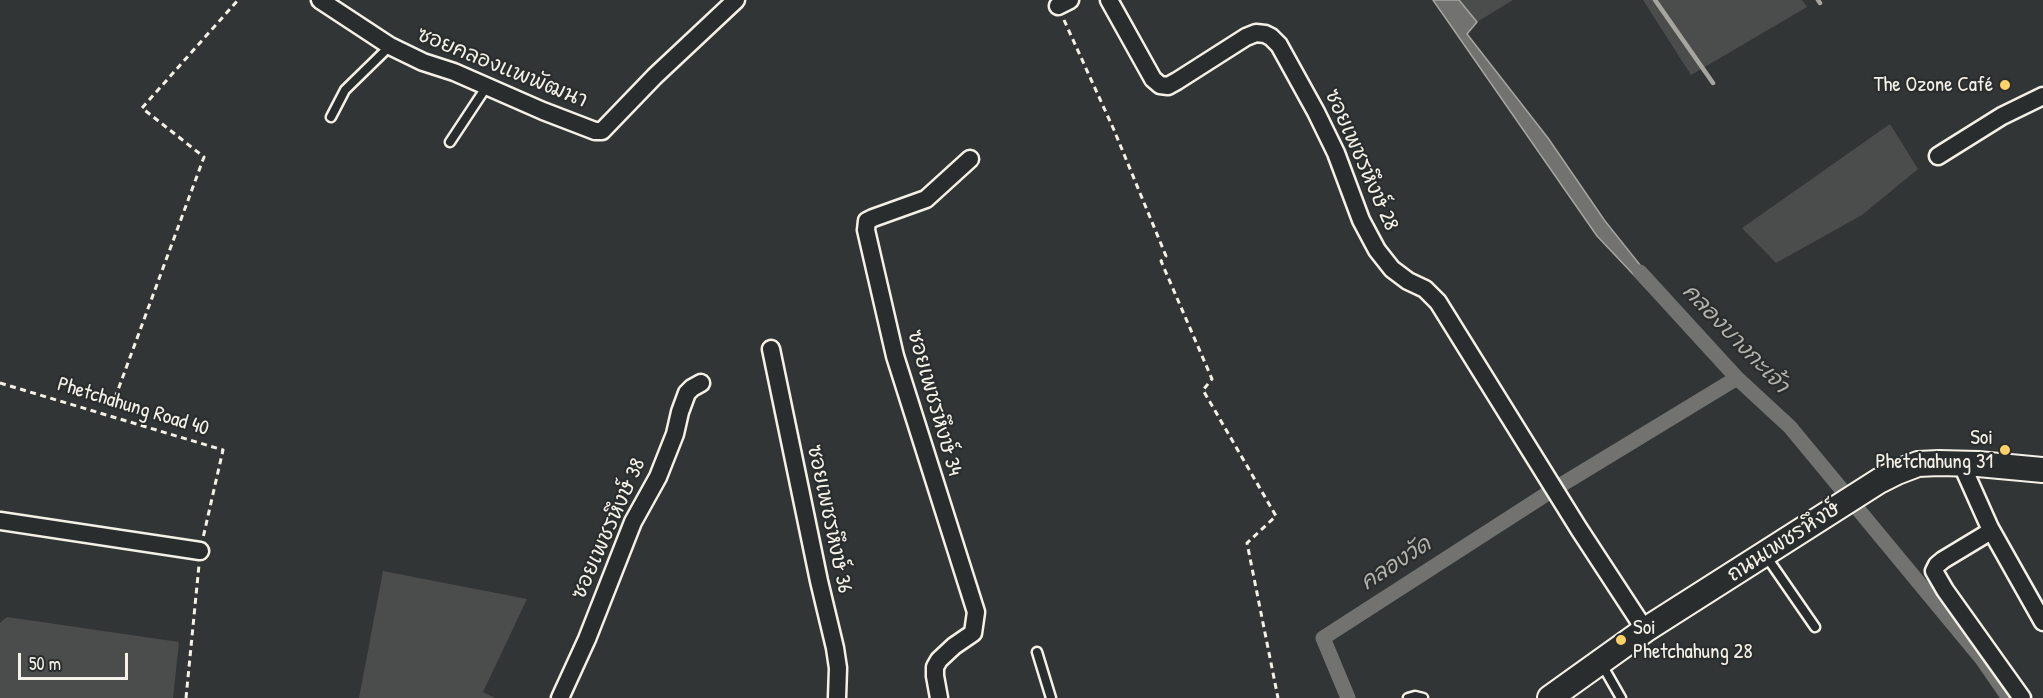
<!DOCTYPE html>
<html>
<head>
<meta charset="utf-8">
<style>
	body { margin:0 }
	#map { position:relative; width:2043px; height:698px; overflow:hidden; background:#323535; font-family:"Patrick Hand",sans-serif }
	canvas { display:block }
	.scale { position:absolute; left:18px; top:653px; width:110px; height:27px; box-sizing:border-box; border:3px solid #f4f1e8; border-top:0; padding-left:8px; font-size:18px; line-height:21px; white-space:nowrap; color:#f4f1e8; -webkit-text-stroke:4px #2a2d2e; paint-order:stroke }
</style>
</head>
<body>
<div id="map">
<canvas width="2043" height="698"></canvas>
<div class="scale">50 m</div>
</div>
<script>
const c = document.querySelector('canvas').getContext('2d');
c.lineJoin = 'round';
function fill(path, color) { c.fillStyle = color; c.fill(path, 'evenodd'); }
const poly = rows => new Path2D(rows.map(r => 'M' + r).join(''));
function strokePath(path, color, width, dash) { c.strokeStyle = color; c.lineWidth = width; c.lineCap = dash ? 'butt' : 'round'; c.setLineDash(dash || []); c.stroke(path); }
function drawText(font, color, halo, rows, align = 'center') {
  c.font = font + ' "Patrick Hand","Playpen Sans Thai",sans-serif'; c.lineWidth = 4.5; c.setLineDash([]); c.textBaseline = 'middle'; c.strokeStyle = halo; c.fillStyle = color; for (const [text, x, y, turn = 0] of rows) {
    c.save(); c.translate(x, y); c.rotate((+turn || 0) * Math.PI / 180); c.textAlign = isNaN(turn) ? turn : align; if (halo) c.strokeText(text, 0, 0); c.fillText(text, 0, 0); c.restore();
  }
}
const green = poly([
	[1459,0,1513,0,1477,22],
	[1643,0,1802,0,1807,7,1691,75],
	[1890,124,1918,169,1862,215,1776,263,1742,228],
	[383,571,527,599,483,692,495,698,359,698],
	[7,617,179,642,173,698,0,698,0,623]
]);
const water = poly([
	[1433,0,1459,0,1477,22,1467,34,1548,138,1605,221,1656,285,1648,290,1597,236,1433,0]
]);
const stream = poly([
	[1655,0,1713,83],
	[1818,0,1820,3]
]);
const canal = poly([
	[1640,272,1737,378,1790,427,1982,659,2009,698],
	[1561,485,1737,378],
	[1348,698,1323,638,1548,493]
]);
const path = poly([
	[1064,20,1114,130,1166,256,1161,261,1212,379,1203,390,1276,516,1247,543,1278,698],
	[0,383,223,450,203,538],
	[115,398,204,157,142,108,238,0],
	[186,698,199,565]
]);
const service = poly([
	[331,117,345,90,390,46],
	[450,142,487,86],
	[1766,556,1815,627],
	[1037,652,1051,698],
	[1601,663,1621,698],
	[1408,698,1415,696,1423,698]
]);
const minor = poly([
	[320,0,390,46,423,62,454,72,543,111,595,131,602,131,655,76,736,0],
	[1109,0,1153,79,1160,85,1168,86,1177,81,1246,37,1256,33,1265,34,1271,37,1279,45,1316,112,1336,153,1361,220,1377,250,1392,269,1408,281,1425,289,1438,302,1579,529,1645,630],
	[1058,6,1070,0],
	[1938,156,2002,116,2043,96],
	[771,349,819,581,835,648,838,668,837,698],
	[1961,463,1990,528,2043,622],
	[0,521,200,551],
	[1991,531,1943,560,1937,565,1934,571,1945,590,2022,698],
	[560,698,587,639,633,522,658,477,675,434,680,412,687,393,692,388,701,383],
	[939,698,935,676,935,667,939,660,954,646,973,633,976,612,895,356,866,230,867,221,873,218,926,199,970,159]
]);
const secondary = poly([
	[1550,698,1645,630,1879,481,1897,472,1918,464,1939,463,1978,464,2043,470]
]);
const markers = [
	[2005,85,6,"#ffd166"],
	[2005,450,6,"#ffd166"],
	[1621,640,6,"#ffd166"]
];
const streetNames = [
	["ซอยคลองแพพัฒนา",502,68,22],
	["ซอยเพชรหึงษ์ 28",1361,160,66],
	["ซอยเพชรหึงษ์ 34",934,403,74],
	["Phetchahung Road 40",133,407,17],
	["ซอยเพชรหึงษ์ 36",829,519,78],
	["ซอยเพชรหึงษ์ 38",609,529,-66],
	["ถนนเพชรหึงษ์",1784,542,-33]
];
const poiNames = [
	["The Ozone Café",1993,85],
	["Soi",1993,438],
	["Phetchahung 31",1993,462],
	["Soi",1633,628,"left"],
	["Phetchahung 28",1633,652,"left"]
];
const waterNames = [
	["คลองบางกะเจ้า",1735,339,46],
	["คลองวัด",1396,564,-33]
];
fill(green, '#4b4d4c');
fill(water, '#727370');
strokePath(water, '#a6a5a0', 1.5);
strokePath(stream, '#a6a5a0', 4.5);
strokePath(canal, '#727370', 15);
strokePath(service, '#f4f1e8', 13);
strokePath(minor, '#f4f1e8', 21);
strokePath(secondary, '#f4f1e8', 28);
strokePath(path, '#f4f1e8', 3, [6, 4.5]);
strokePath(service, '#2a2d2e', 8);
strokePath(minor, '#2a2d2e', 16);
strokePath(secondary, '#2a2d2e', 24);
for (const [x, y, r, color] of markers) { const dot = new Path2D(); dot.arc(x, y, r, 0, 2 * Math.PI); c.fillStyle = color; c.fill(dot); strokePath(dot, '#2a2d2e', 2); }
drawText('21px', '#f4f1e8', '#2a2d2e', streetNames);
drawText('21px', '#f4f1e8', '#2a2d2e', poiNames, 'right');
drawText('italic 22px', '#b3b2ac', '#2a2d2e', waterNames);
</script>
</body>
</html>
